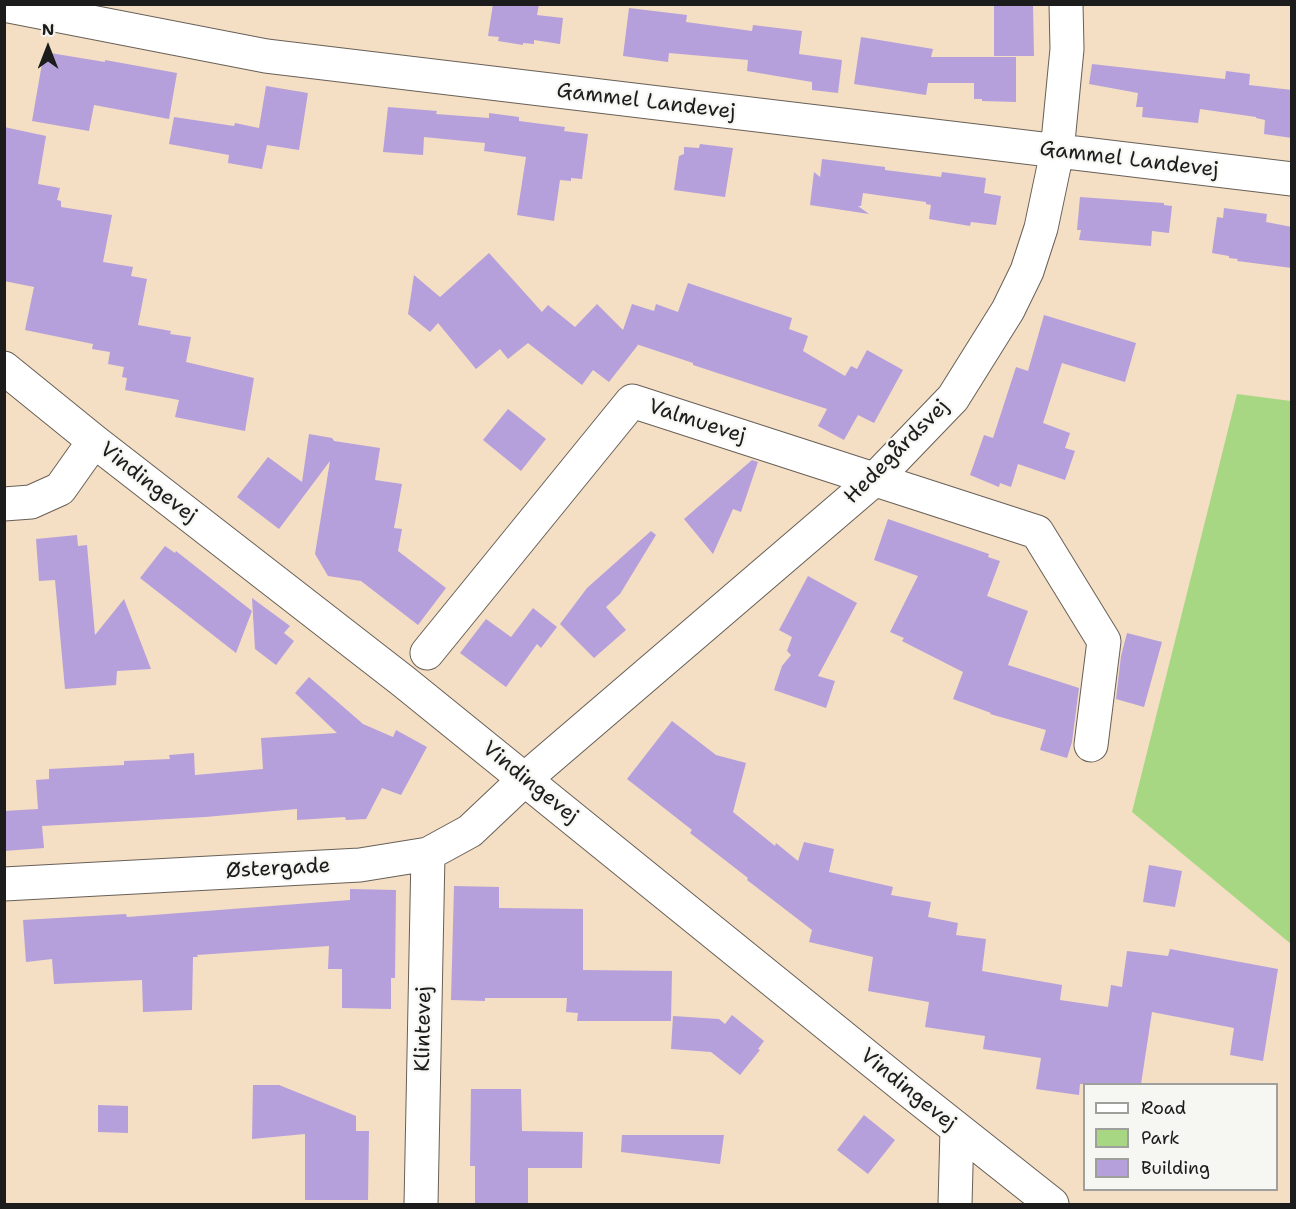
<!DOCTYPE html>
<html>
<head>
<meta charset="utf-8">
<style>
	body { margin:0 }
	#map { position:relative; width:1296px; height:1209px; overflow:hidden; background:#f4dec4; font-family:"Shantell Sans",sans-serif }
	canvas { display:block }
	.frame { position:absolute; inset:0; border:6px solid #1c1c1c; pointer-events:none }
	.legend { position:absolute; left:1083px; top:1083px; width:195px; height:108px; box-sizing:border-box; background:#f6f6f2; border:2px solid #9f9f9c; margin:0; padding:8px 10px; list-style:none; font-size:18px; color:#1c1c1c }
	.legend li { display:flex; align-items:center; gap:12px; height:30px }
	.legend b { width:30px; border:2px solid #9f9f9c }
	.north { position:absolute; left:18px; top:18px; width:60px; height:60px; -webkit-text-stroke:4px #f6f6f2; paint-order:stroke; rotate:0deg; font-size:16px; font-weight:700; line-height:24px; text-align:center; color:#1c1c1c }
	.north::after { content:''; display:block; margin:auto; width:21px; height:27px; background:#1c1c1c; clip-path:polygon(50% 0,100% 100%,50% 72%,0 100%) }
</style>
</head>
<body>
<div id="map">
<canvas width="1296" height="1209"></canvas>
<div class="frame"></div>
<ul class="legend">
<li><b style="height:8px;background:#fff"></b>Road</li>
<li><b style="height:16px;background:#a8d784"></b>Park</li>
<li><b style="height:16px;background:#b5a0dc"></b>Building</li>
</ul>
<div class="north">N</div>
</div>
<script>
const c = document.querySelector('canvas').getContext('2d');
c.lineJoin = 'round';
function fill(path, color) { c.fillStyle = color; c.fill(path, 'evenodd'); }
const poly = rows => new Path2D(rows.map(r => 'M' + r).join(''));
function strokePath(path, color, width, dash) { c.strokeStyle = color; c.lineWidth = width; c.lineCap = dash ? 'butt' : 'round'; c.setLineDash(dash || []); c.stroke(path); }
function drawText(font, color, halo, rows, align = 'center') {
  c.font = font + ' "Shantell Sans",sans-serif'; c.lineWidth = 4.5; c.setLineDash([]); c.textBaseline = 'middle'; c.strokeStyle = halo; c.fillStyle = color; for (const [text, x, y, turn = 0] of rows) {
    c.save(); c.translate(x, y); c.rotate((+turn || 0) * Math.PI / 180); c.textAlign = isNaN(turn) ? turn : align; if (halo) c.strokeText(text, 0, 0); c.fillText(text, 0, 0); c.restore();
  }
}
const green = poly([
	[1237,394,1291,401,1291,944,1132,812]
]);
const building = poly([
	[493,4,539,4,537,15,563,18,560,44,534,40,534,44,523,43,523,45,498,41,499,37,488,36],
	[994,4,1033,4,1034,56,994,56],
	[629,8,687,15,686,22,752,31,753,25,802,31,799,54,842,60,838,93,812,90,812,82,747,71,748,60,669,53,668,62,623,56],
	[861,37,933,49,931,57,1016,57,1016,102,982,101,982,99,974,99,974,83,928,83,926,95,854,84],
	[44,52,105,62,105,60,177,73,169,119,94,105,89,131,32,121],
	[1092,64,1225,79,1226,71,1250,74,1249,85,1292,90,1292,138,1264,134,1265,120,1256,118,1256,117,1200,109,1198,123,1142,117,1143,107,1136,107,1138,93,1089,84],
	[266,86,308,93,299,150,267,145,262,169,228,163,229,155,169,144,174,117,234,126,235,123,259,128],
	[388,107,437,111,436,114,489,118,489,113,519,117,519,121,565,127,564,131,588,134,582,179,571,178,571,181,560,180,554,221,517,215,526,157,484,151,485,143,424,137,423,155,383,152],
	[4,127,46,136,38,184,60,188,57,200,61,201,61,207,112,215,103,262,133,267,131,276,147,279,138,325,171,331,170,334,191,337,186,362,254,378,245,431,175,417,179,400,125,390,127,378,122,377,124,367,108,364,110,352,92,349,93,344,25,330,34,287,4,281],
	[700,144,733,148,725,197,674,190,679,156,684,154,684,147,699,148],
	[822,159,885,167,885,170,941,177,942,172,986,178,984,193,1001,196,996,225,971,222,970,226,929,219,931,205,926,204,926,202,863,193,861,206,858,206,869,214,810,205,814,172,820,177],
	[1080,197,1164,203,1164,205,1172,206,1169,233,1152,231,1151,246,1079,240,1081,230,1077,230],
	[1224,208,1267,214,1266,222,1292,227,1292,268,1237,261,1238,259,1229,258,1229,256,1212,253,1217,217,1223,218],
	[489,253,542,312,548,305,575,327,597,304,623,330,632,304,654,311,656,304,678,312,688,283,792,318,789,329,808,336,803,351,845,376,851,366,857,369,867,350,903,370,874,423,858,415,844,440,818,426,827,409,693,365,693,363,636,344,638,345,609,382,593,370,582,385,528,343,508,359,500,349,476,369,438,323,430,332,408,314,414,275,440,297],
	[1044,315,1136,343,1125,382,1062,363,1043,423,1070,433,1065,448,1075,451,1065,480,1018,464,1011,487,1000,483,999,487,970,475,984,435,993,438,1016,367,1028,371],
	[508,409,546,439,521,471,483,440],
	[309,434,332,438,334,441,380,448,375,480,402,484,394,528,402,529,398,551,446,588,418,625,361,581,328,576,315,554,330,461,279,529,237,497,268,457,302,482],
	[752,460,758,462,741,512,733,509,713,554,684,519],
	[888,519,989,554,988,557,1000,561,987,596,1028,611,1008,665,1079,688,1072,742,1067,758,1040,750,1046,730,990,714,991,713,953,699,963,672,902,641,904,638,890,632,918,576,874,560],
	[651,531,656,535,620,594,606,607,626,630,594,658,560,624,587,588],
	[77,535,78,546,87,545,95,635,124,599,151,669,117,671,116,685,65,689,55,580,39,581,36,539],
	[165,546,175,553,176,551,252,611,236,653,140,578],
	[808,576,857,603,818,676,835,681,826,708,774,690,782,666,791,655,787,651,792,637,779,630],
	[252,598,290,626,284,633,294,641,276,665,255,649],
	[533,608,557,627,541,648,537,644,506,687,460,653,486,619,511,637],
	[1127,633,1162,642,1144,707,1116,699,1121,656],
	[309,677,363,724,393,737,396,730,427,747,401,795,382,788,366,819,346,820,345,817,297,820,297,809,205,817,42,826,44,848,4,851,4,811,38,809,36,780,49,779,49,769,124,765,124,761,170,759,169,755,194,753,195,775,263,769,261,738,337,733,295,693],
	[672,721,716,755,746,763,733,812,775,846,776,843,798,861,804,842,834,849,829,872,893,887,891,895,931,902,928,917,958,923,956,935,986,939,982,971,1062,985,1060,1000,1108,1007,1111,985,1122,987,1127,951,1168,956,1170,949,1278,969,1263,1061,1230,1055,1234,1028,1152,1012,1141,1084,1080,1084,1079,1095,1036,1089,1041,1058,983,1049,985,1036,925,1027,929,1002,868,991,873,957,809,942,812,930,747,880,748,878,690,833,692,830,627,779],
	[1149,865,1182,871,1175,907,1143,902],
	[454,886,499,887,499,908,583,909,583,970,672,971,671,1021,577,1021,578,1013,566,1012,567,998,485,998,485,1001,451,1000],
	[350,889,396,890,395,978,391,978,391,1009,342,1008,342,969,328,969,329,946,197,955,198,957,193,957,192,1010,143,1012,142,980,54,984,52,959,26,962,23,920,126,914,127,917,350,900],
	[732,1015,764,1041,758,1049,760,1050,740,1075,711,1052,671,1049,673,1016,719,1019,725,1024],
	[253,1085,279,1085,356,1116,356,1131,369,1131,368,1200,305,1200,305,1134,252,1139],
	[471,1089,521,1089,522,1131,583,1132,582,1168,528,1168,528,1204,475,1204,475,1166,470,1166],
	[98,1105,128,1106,128,1133,98,1132],
	[864,1115,895,1140,868,1174,837,1150],
	[622,1135,724,1135,720,1164,621,1152]
]);
const minor = poly([
	[4,5,266,56,1292,179],
	[4,368,94,441,403,681,907,1089,1052,1204],
	[4,504,31,502,60,489,94,441],
	[427,653,632,401,1037,532,1104,641,1091,745],
	[4,884,360,865,428,854,470,831,525,779,875,479,953,398,1008,310,1027,271,1041,228,1057,152,1067,49,1066,4],
	[421,1204,428,854],
	[955,1204,957,1130]
]);
const streetNames = [
	["Gammel Landevej",646,102,7],
	["Gammel Landevej",1129,160,7],
	["Valmuevej",697,422,18],
	["Hedegårdsvej",897,452,-45],
	["Vindingevej",148,483,38],
	["Vindingevej",530,783,39],
	["Østergade",278,869,-3],
	["Klintevej",424,1029,-89],
	["Vindingevej",908,1090,39]
];
fill(green, '#a8d784');
fill(building, '#b5a0dc');
strokePath(minor, '#686057', 35);
strokePath(minor, '#fff', 33);
drawText('21px', '#1c1c1c', '#f6f6f2', streetNames);
</script>
</body>
</html>
